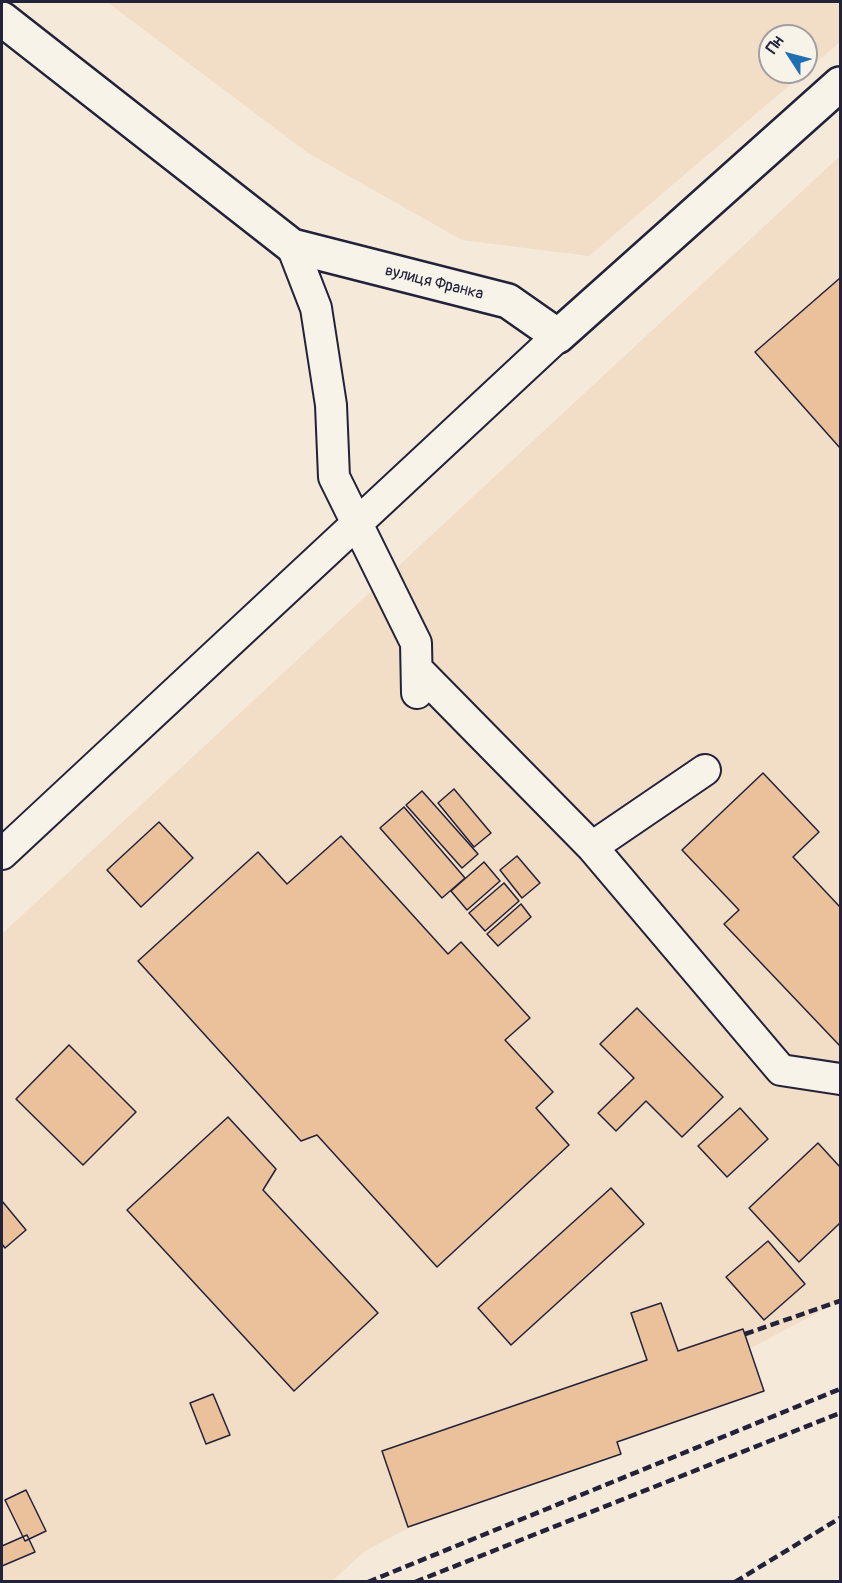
<!DOCTYPE html>
<html>
<head>
<meta charset="utf-8">
<style>
	body { margin:0 }
	#map { position:relative; width:842px; height:1583px; overflow:hidden; background:#f5e9d9; font-family:Pangolin,sans-serif }
	canvas { display:block }
	.frame { position:absolute; inset:0; border:3px solid #22223b; pointer-events:none }
	.north { position:absolute; left:758px; top:24px; width:60px; height:60px; box-sizing:border-box; background:#f7f3e8; border:2px solid #a29fa3; border-radius:50%; rotate:306deg; font-size:16px; font-weight:700; line-height:24px; text-align:center; color:#22223b }
	.north::after { content:''; display:block; margin:auto; width:21px; height:27px; background:#1f6fb2; clip-path:polygon(50% 0,100% 100%,50% 72%,0 100%) }
</style>
</head>
<body>
<div id="map">
<canvas width="842" height="1583"></canvas>
<div class="frame"></div>
<div class="north">Пн</div>
</div>
<script>
const c = document.querySelector('canvas').getContext('2d');
c.lineJoin = 'round';
function fill(path, color) { c.fillStyle = color; c.fill(path, 'evenodd'); }
const poly = rows => new Path2D(rows.map(r => 'M' + r).join(''));
function strokePath(path, color, width, dash) { c.strokeStyle = color; c.lineWidth = width; c.lineCap = dash ? 'butt' : 'round'; c.setLineDash(dash || []); c.stroke(path); }
function drawText(font, color, halo, rows, align = 'center') {
  c.font = font + ' Pangolin,sans-serif'; c.lineWidth = 4.5; c.setLineDash([]); c.textBaseline = 'middle'; c.strokeStyle = halo; c.fillStyle = color; for (const [text, x, y, turn = 0] of rows) {
    c.save(); c.translate(x, y); c.rotate((+turn || 0) * Math.PI / 180); c.textAlign = isNaN(turn) ? turn : align; if (halo) c.strokeText(text, 0, 0); c.fillText(text, 0, 0); c.restore();
  }
}
const built = poly([
	[107,2,840,2,840,42,806,71,806,36,770,36,770,72,805,72,589,256,462,240,308,153],
	[840,156,840,1301,365,1551,332,1581,2,1582,2,934]
]);
const building = poly([
	[840,278,840,448,755,352,840,278],
	[763,773,819,832,793,857,840,907,840,1046,724,924,739,910,682,850,763,773],
	[454,789,491,833,474,847,438,803,454,789],
	[422,791,478,854,462,868,406,805,422,791],
	[404,807,465,878,442,898,380,828,404,807],
	[159,822,193,858,141,907,107,870,159,822],
	[341,836,448,954,461,942,530,1018,505,1040,553,1092,536,1108,569,1145,437,1267,317,1135,301,1141,138,961,258,852,287,884,341,836],
	[517,856,540,883,522,898,500,870,517,856],
	[484,862,500,881,467,910,451,891,484,862],
	[504,883,519,901,485,931,469,913,504,883],
	[521,904,531,917,498,946,487,934,521,904],
	[637,1008,723,1097,682,1137,646,1101,616,1131,598,1113,634,1078,600,1044,637,1008],
	[69,1045,136,1112,83,1165,16,1099,69,1045],
	[740,1108,768,1139,727,1177,698,1146,740,1108],
	[228,1117,276,1169,263,1190,378,1313,294,1391,127,1210,228,1117],
	[818,1143,840,1167,840,1223,799,1262,749,1208,818,1143],
	[611,1188,644,1224,511,1345,478,1308,611,1188],
	[2,1201,26,1230,5,1248,2,1244,2,1201],
	[768,1241,805,1284,764,1320,726,1277,768,1241],
	[661,1303,678,1351,743,1329,764,1391,617,1442,621,1454,408,1527,382,1451,647,1360,631,1313,661,1303],
	[213,1394,230,1435,206,1444,190,1403,213,1394],
	[26,1490,46,1531,25,1541,5,1500,26,1490],
	[27,1535,35,1552,2,1566,2,1546,27,1535]
]);
const minor = poly([
	[292,246,316,308,331,405,334,477,416,643,417,693],
	[417,669,592,847,705,770],
	[592,847,781,1070,840,1079],
	[2,854,558,336]
]);
const major = poly([
	[2,19,292,246,508,301,558,336,840,84]
]);
const rail = poly([
	[745,1334,840,1301],
	[368,1582,840,1389],
	[415,1582,840,1413],
	[735,1582,840,1518]
]);
const streetNames = [
	["вулиця Франка",434,283,14]
];
fill(built, '#f2ddc6');
fill(building, '#ebc19b');
strokePath(building, '#22223b', 1.5);
strokePath(minor, '#22223b', 34);
strokePath(major, '#22223b', 38);
strokePath(minor, '#f7f3e8', 30);
strokePath(major, '#f7f3e8', 33);
strokePath(rail, '#22223b', 4.5, [9, 4.5]);
drawText('16px', '#22223b', '#f7f3e8', streetNames);
</script>
</body>
</html>
